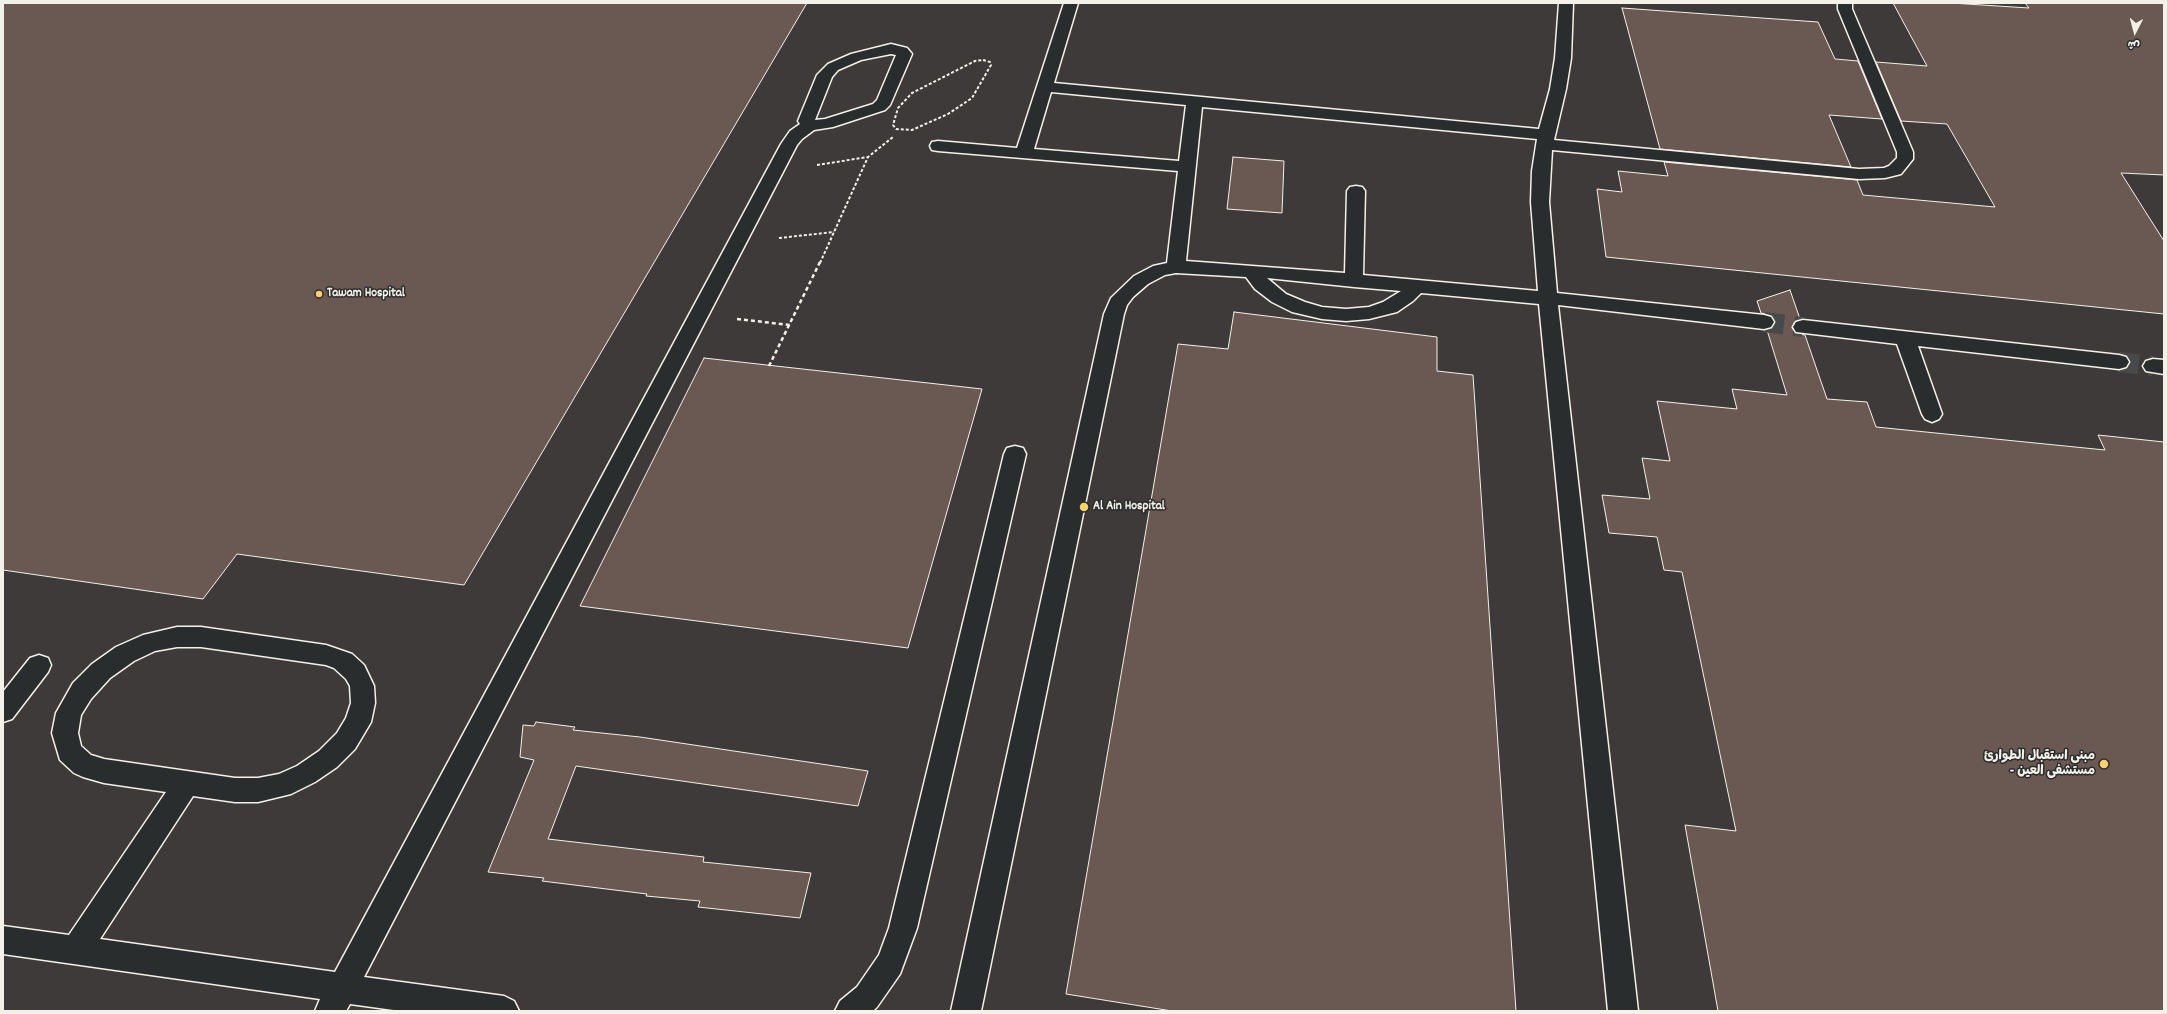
<!DOCTYPE html>
<html>
<head>
<meta charset="utf-8">
<style>
	body { margin:0 }
	#map { position:relative; width:2167px; height:1014px; overflow:hidden; background:#2a2d2e; font-family:Dekko,"Playpen Sans Arabic",sans-serif }
	canvas { display:block }
	.frame { position:absolute; inset:0; border:4px solid #f4f1e8; pointer-events:none }
	.north { position:absolute; left:2115px; top:12px; width:40px; height:40px; -webkit-text-stroke:3px #2a2d2e; paint-order:stroke; rotate:186deg; font-size:11px; font-weight:700; line-height:16px; text-align:center; color:#f4f1e8 }
	.north::after { content:''; display:block; margin:auto; width:14px; height:18px; background:#f4f1e8; clip-path:polygon(50% 0,100% 100%,50% 72%,0 100%) }
</style>
</head>
<body>
<div id="map">
<canvas width="2167" height="1014"></canvas>
<div class="frame"></div>
<div class="north">ش</div>
</div>
<script>
const c = document.querySelector('canvas').getContext('2d');
c.lineJoin = 'round';
function fill(path, color) { c.fillStyle = color; c.fill(path, 'evenodd'); }
const poly = rows => new Path2D(rows.map(r => 'M' + r).join(''));
function strokePath(path, color, width, dash) { c.strokeStyle = color; c.lineWidth = width; c.lineCap = dash ? 'butt' : 'round'; c.setLineDash(dash || []); c.stroke(path); }
function drawText(font, color, halo, rows, align = 'center') {
  c.font = font + ' Dekko,"Playpen Sans Arabic",sans-serif'; c.lineWidth = 3; c.setLineDash([]); c.textBaseline = 'middle'; c.strokeStyle = halo; c.fillStyle = color; for (const [text, x, y, turn = 0] of rows) {
    c.save(); c.translate(x, y); c.rotate((+turn || 0) * Math.PI / 180); c.textAlign = isNaN(turn) ? turn : align; if (halo) c.strokeText(text, 0, 0); c.fillText(text, 0, 0); c.restore();
  }
}
const built = poly([
	[3,3,2164,3,2164,1011,3,1011]
]);
const building = poly([
	[3,3,807,3,464,585,237,554,203,599,3,570,3,3],
	[1893,3,1951,3,2029,8,2025,3,2164,3,2164,175,2121,173,2164,241,2164,314,1606,257,1597,189,1622,192,1618,171,1668,176,1664,162,1857,180,1863,195,1995,207,1947,124,1901,121,1876,62,1927,66,1893,3],
	[1622,8,1818,22,1835,59,1858,61,1882,119,1829,115,1851,167,1660,149,1622,8],
	[1233,157,1284,161,1282,213,1227,209,1233,157],
	[1790,290,1800,319,1795,321,1792,328,1796,333,1805,335,1827,399,1867,402,1876,427,2105,450,2098,435,2164,442,2164,1011,1718,1011,1685,825,1736,831,1682,572,1664,570,1657,537,1609,533,1602,495,1650,499,1642,458,1670,461,1657,401,1737,409,1732,389,1787,395,1767,330,1772,328,1775,321,1771,316,1761,313,1757,301,1790,290],
	[1234,312,1437,337,1437,371,1473,375,1516,1011,1172,1011,1066,994,1178,344,1228,349,1234,312],
	[704,358,982,389,908,648,580,606,704,358],
	[536,722,575,727,573,730,640,737,868,771,858,806,576,766,548,839,704,857,703,862,811,873,800,918,698,907,700,901,646,896,647,894,542,881,544,878,488,872,534,760,520,757,523,725,534,726,536,722]
]);
const minorTunnel = poly([
	[1764,322,1803,327],
	[2119,362,2153,366]
]);
const pathFar1 = poly([
	[983,60,990,62,991,65,972,98,948,114,912,130,896,129,893,125,898,108,912,93,975,61,983,60],
	[817,165,868,157],
	[779,238,834,232],
	[820,263,868,157,893,137]
]);
const path = poly([
	[737,319,790,325],
	[769,366,820,262]
]);
const minor = poly([
	[1064,3,1078,3,1054,83,1539,129,1550,89,1555,58,1559,3,1573,3,1571,58,1566,89,1554,140,1859,169,1884,168,1889,166,1897,158,1897,152,1838,9,1838,3,1852,3,1852,9,1913,152,1913,159,1901,174,1885,178,1859,179,1552,150,1549,202,1557,293,1764,315,1771,317,1774,322,1771,327,1764,329,1558,305,1638,1011,1608,1011,1539,304,1421,293,1413,301,1397,312,1369,319,1346,321,1322,319,1292,312,1272,302,1255,289,1246,277,1176,273,1165,275,1148,284,1133,297,1127,305,1124,314,981,1011,951,1011,1104,314,1111,298,1134,276,1153,266,1167,263,1178,171,938,151,932,150,930,146,932,142,938,141,1017,148,1064,3],
	[1051,92,1186,105,1179,161,1034,149,1051,92],
	[1202,107,1537,139,1532,171,1531,202,1538,291,1363,275,1365,191,1362,187,1356,186,1350,187,1347,191,1345,273,1186,261,1202,107],
	[1267,278,1354,287,1401,291,1383,302,1369,307,1346,309,1322,307,1305,302,1286,294,1267,278],
	[891,44,907,48,912,54,890,105,885,110,833,127,814,130,802,139,797,145,364,977,504,996,514,1001,519,1011,401,1011,350,1004,346,1011,315,1011,320,999,3,954,3,926,69,935,166,792,104,783,83,777,74,773,60,760,52,733,56,713,73,683,92,664,116,647,143,635,177,627,201,627,326,645,352,654,364,665,374,686,375,703,371,722,355,749,337,767,315,782,291,794,258,802,235,802,193,796,100,939,335,972,781,144,790,131,800,124,798,121,817,75,828,64,851,54,891,44],
	[891,54,896,55,877,100,873,104,825,119,815,120,832,77,838,70,861,60,891,54],
	[177,647,201,647,326,665,334,668,346,679,350,686,351,703,346,718,337,733,319,751,297,766,279,774,258,778,235,778,104,759,91,755,81,746,78,733,81,715,91,699,110,678,134,661,155,651,177,647],
	[1803,320,2119,355,2126,357,2129,362,2126,367,2119,369,1918,346,1942,414,1939,419,1932,422,1925,419,1922,414,1897,344,1796,332,1793,327,1796,322,1803,320],
	[2153,359,2164,360,2164,374,2146,371,2143,366,2146,361,2153,359],
	[1015,446,1023,448,1026,454,917,928,900,974,877,1007,873,1011,835,1011,840,1001,857,987,879,955,889,928,1004,454,1007,448,1015,446],
	[39,655,48,658,51,665,48,672,12,719,3,722,3,692,30,658,39,655]
]);
const markers = [
	[319,294,4,"#ffd166"],
	[1084,507,5,"#ffd166"],
	[2104,764,5,"#ffd166"]
];
const poiNames = [
	["Tawam Hospital",327,294],
	["Al Ain Hospital",1093,507],
	["مبنى استقبال الطوارئ",2095,757,"right"],
	["- مستشفى العين",2095,772,"right"]
];
fill(built, '#3d3a39');
fill(building, '#6a5952');
strokePath(building, '#f4f1e8', 1);
strokePath(minorTunnel, '#484a4a', 20, [20, 10]);
strokePath(minor, '#f4f1e8', 3);
strokePath(pathFar1, '#f4f1e8', 2, [3, 2]);
strokePath(path, '#f4f1e8', 2.5, [4, 3]);
fill(minor, '#2a2d2e');
for (const [x, y, r, color] of markers) { const dot = new Path2D(); dot.arc(x, y, r, 0, 2 * Math.PI); c.fillStyle = color; c.fill(dot); strokePath(dot, '#2a2d2e', 1.5); }
drawText('bold 13px', '#f4f1e8', '#2a2d2e', poiNames, 'left');
</script>
</body>
</html>
